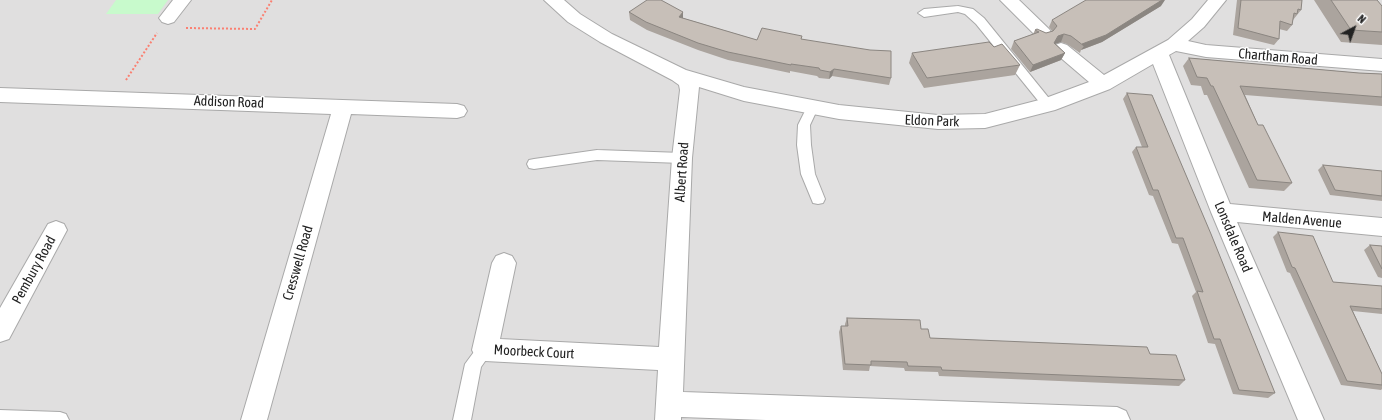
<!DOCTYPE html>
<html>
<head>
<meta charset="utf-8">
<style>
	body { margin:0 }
	#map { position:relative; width:1382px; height:420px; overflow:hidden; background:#f2efe9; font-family:"Asap Condensed",sans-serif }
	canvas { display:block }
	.north { position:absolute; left:1334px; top:8px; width:40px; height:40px; -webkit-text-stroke:3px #fff; paint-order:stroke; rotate:41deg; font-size:11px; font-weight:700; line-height:16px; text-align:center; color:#222 }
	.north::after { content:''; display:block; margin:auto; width:14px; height:18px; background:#222; clip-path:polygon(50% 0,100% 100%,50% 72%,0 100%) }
</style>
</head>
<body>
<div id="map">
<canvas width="1382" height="420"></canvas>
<div class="north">N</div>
</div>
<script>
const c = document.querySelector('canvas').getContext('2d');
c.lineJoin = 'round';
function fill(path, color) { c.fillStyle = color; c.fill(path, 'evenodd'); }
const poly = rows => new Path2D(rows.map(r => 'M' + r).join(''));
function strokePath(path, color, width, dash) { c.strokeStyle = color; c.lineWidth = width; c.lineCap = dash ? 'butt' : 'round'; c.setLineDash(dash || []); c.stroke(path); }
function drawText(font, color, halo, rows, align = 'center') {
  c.font = font + ' "Asap Condensed",sans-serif'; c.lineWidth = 3; c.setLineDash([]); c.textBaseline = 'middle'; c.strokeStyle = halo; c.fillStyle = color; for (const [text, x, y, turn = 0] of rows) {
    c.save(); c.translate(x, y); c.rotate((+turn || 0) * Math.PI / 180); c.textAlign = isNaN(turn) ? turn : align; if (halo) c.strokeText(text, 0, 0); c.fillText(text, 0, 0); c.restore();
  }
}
const residential = poly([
	[0,0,1382,0,1382,420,0,420]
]);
const park = poly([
	[116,0,168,0,158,14,106,14]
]);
const path = poly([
	[186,28,255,29,272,0],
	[126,80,157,33]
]);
const service = poly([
	[958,6,973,9,984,18,1052,102,1054,105,1052,108,1044,108,976,24,965,14,958,12,924,17,918,13,924,9,958,6],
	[812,104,816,105,818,108,810,125,811,145,815,174,825,199,823,203,818,204,813,203,801,174,797,145,798,125,808,105,812,104],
	[597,150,682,153,687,155,689,158,687,161,682,163,597,160,534,169,529,168,527,164,529,160,534,159,597,150],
	[485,343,491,345,493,350,481,367,471,420,453,420,465,364,479,345,485,343],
	[0,410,60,412,66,414,69,420,0,420,0,410]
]);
const minor = poly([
	[173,0,191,0,174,22,168,24,162,22,159,18,173,0],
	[544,0,564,0,580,14,612,34,686,70,744,87,839,105,938,115,985,114,1043,99,1089,82,1055,53,1052,49,1055,45,1061,43,1067,45,1104,75,1168,40,1192,19,1208,0,1226,0,1204,27,1188,41,1206,45,1382,59,1382,71,1206,57,1176,51,1169,55,1230,204,1382,218,1382,236,1237,222,1324,420,1298,420,1211,212,1153,64,1110,89,1055,110,985,128,938,129,839,119,744,101,699,87,692,158,683,392,1117,407,1126,411,1130,420,766,420,681,417,681,420,655,420,658,370,485,361,476,358,472,350,492,263,496,256,504,253,512,256,516,263,500,339,659,347,672,158,680,90,679,85,672,80,600,42,568,22,544,0],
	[1000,0,1019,0,1049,29,1052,33,1049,37,1043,39,1037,37,1000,0],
	[0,88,457,104,464,106,467,111,464,116,457,118,351,114,267,420,241,420,331,114,0,102,0,88],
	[56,221,64,224,67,230,9,339,0,342,0,308,48,224,56,221]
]);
const wall = poly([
	[1237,0,1302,0,1301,10,1293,20,1292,25,1287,31,1279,29,1279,39,1274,45,1233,35],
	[1314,0,1377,0,1382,6,1382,45,1341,42],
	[1161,6,1102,42,1081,50,1080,53,1067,44,1061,42,1055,43,1065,53,1061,60,1030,72,1011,49,1014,41,1033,34,1035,30,1046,33,1052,31,1049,27,1052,20],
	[629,12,683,12,683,18,757,40,802,36,801,39,891,78,889,85,832,76,829,79,819,78,817,76,790,71,790,73,728,60,698,50,647,30,630,20],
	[994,47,1020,65,1015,75,924,88,909,63,912,53],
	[1189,58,1359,73,1382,74,1382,106,1245,95,1258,125,1292,183,1284,191,1249,188,1207,95,1204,95,1201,86,1191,85,1183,66],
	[1127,93,1275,393,1268,398,1233,394,1215,344,1208,343,1192,296,1196,292,1178,244,1172,243,1153,196,1149,195,1132,152,1136,147,1142,147,1123,99],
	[1323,165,1382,171,1382,201,1330,195,1318,170],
	[1278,232,1333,282,1382,286,1382,314,1353,311,1382,374,1382,389,1381,390,1341,385,1290,273,1287,272,1273,237],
	[1370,245,1382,246,1382,278,1378,277,1364,250],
	[847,318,921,329,930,338,1150,354,1185,380,1179,386,939,376,938,372,905,371,904,368,870,366,869,371,843,370,839,332,841,326,845,326,845,324]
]);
const shadedWall = poly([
	[1162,0,1165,0,1161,6,1102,42,1081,50,1084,46,1082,44],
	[683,12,683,20,679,17],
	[1064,34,1061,42,1055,44,1054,43,1058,36],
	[1065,53,1061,60,1030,72,1033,65],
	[834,69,832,76,829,79,830,72]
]);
const building = poly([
	[647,0,661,0,683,12,679,17,757,40,762,28,802,36,801,39,870,50,891,51,891,78,834,69,830,72,820,70,819,68,791,64,791,65,728,52,698,43,646,22,629,12,647,0],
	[1086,0,1162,0,1106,35,1082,44,1084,46,1071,36,1064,34,1058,36,1054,43,1065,53,1033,65,1014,41,1039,32,1035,30,1037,29,1046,33,1053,31,1057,26,1052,20,1086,0],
	[1241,0,1302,0,1301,10,1298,9,1297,14,1294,13,1292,25,1280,21,1279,39,1238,28,1241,0],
	[1331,0,1377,0,1382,6,1382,32,1351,30,1331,0],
	[989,42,994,47,1002,44,1020,65,927,78,912,53,989,42],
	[1189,58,1359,73,1382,74,1382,97,1240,86,1258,125,1263,125,1292,183,1257,180,1213,86,1211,86,1207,78,1197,77,1189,58],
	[1127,93,1152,95,1211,234,1275,393,1239,390,1220,339,1214,339,1197,291,1203,292,1183,238,1176,238,1158,190,1153,190,1136,147,1148,147,1127,93],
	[1323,165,1382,171,1382,196,1335,190,1323,165],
	[1278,232,1313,236,1333,282,1382,286,1382,309,1350,306,1382,374,1382,385,1347,381,1295,268,1292,267,1278,232],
	[1370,245,1382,246,1382,269,1370,245],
	[847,318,920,320,921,329,928,329,930,338,1147,347,1150,354,1176,355,1185,380,942,370,941,367,908,366,907,362,871,361,871,365,845,364,841,326,848,326,847,318]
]);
const streetNames = [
	["Chartham Road",1278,57,5],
	["Addison Road",229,102,2],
	["Eldon Park",932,121,2],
	["Albert Road",682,172,-86],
	["Malden Avenue",1302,220,5],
	["Lonsdale Road",1233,237,67],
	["Cresswell Road",298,263,-74],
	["Pembury Road",34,270,-61],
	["Moorbeck Court",534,352,3]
];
fill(residential, '#e0dfdf');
fill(park, '#c8facc');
strokePath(service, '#a9a9a9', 2);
strokePath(minor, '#a9a9a9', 2);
strokePath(path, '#fa8072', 2, [2, 2]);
fill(service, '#fff');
fill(minor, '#fff');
fill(wall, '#aba49e');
fill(shadedWall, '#8b8681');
fill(building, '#c7bfb8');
strokePath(building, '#8b8681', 1);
drawText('14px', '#222', '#fff', streetNames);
</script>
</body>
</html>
